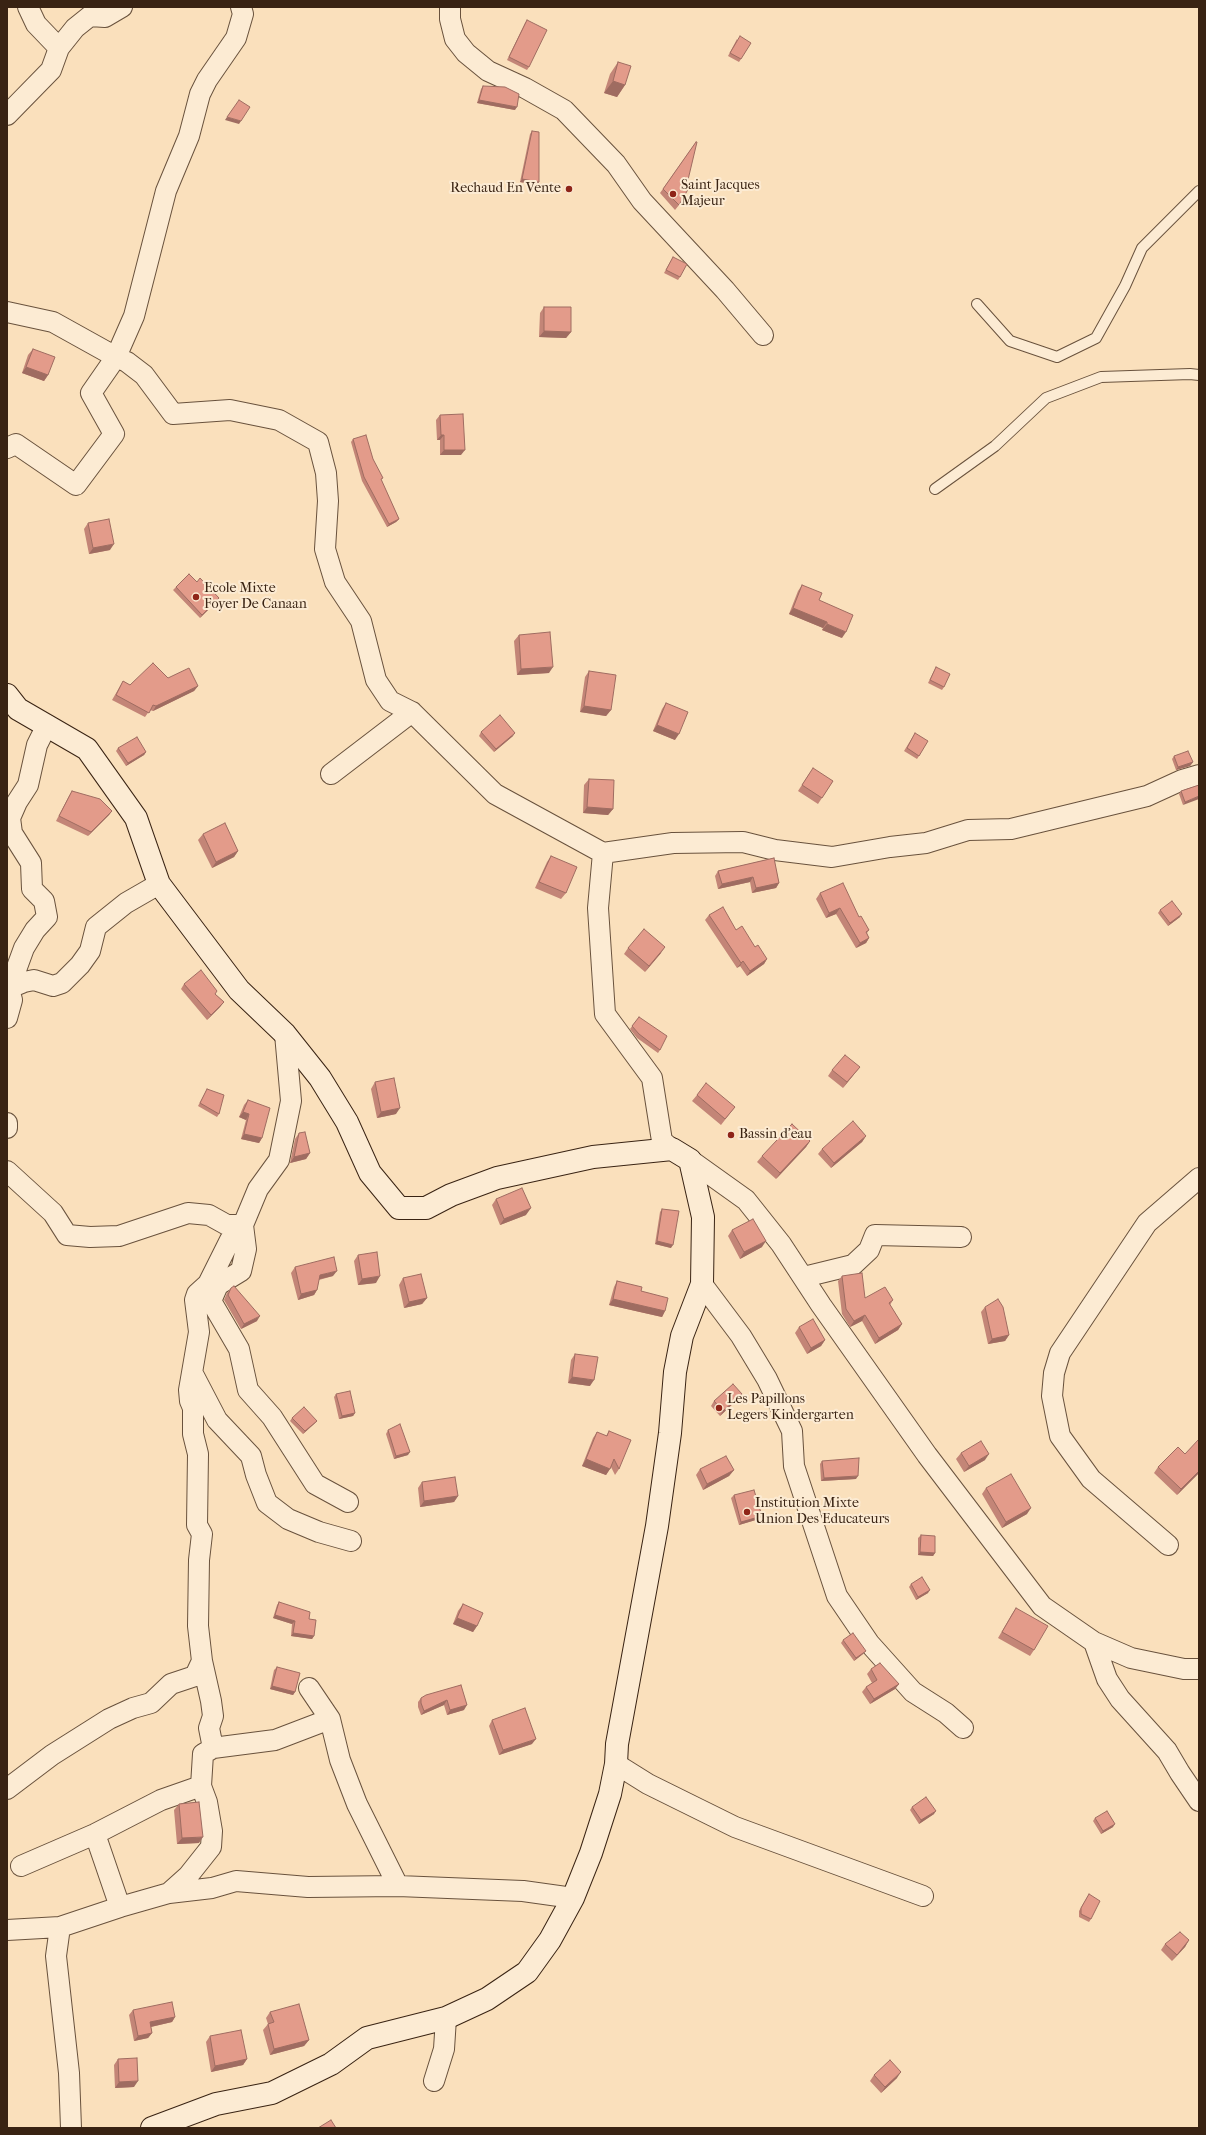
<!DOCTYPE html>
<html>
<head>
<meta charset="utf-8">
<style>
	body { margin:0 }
	#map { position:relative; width:1206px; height:2135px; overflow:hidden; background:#fae0bc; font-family:"IM FELL French Canon",serif }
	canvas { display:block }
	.frame { position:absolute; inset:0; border:8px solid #392313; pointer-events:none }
</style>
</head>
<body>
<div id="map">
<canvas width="1206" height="2135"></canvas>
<div class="frame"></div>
</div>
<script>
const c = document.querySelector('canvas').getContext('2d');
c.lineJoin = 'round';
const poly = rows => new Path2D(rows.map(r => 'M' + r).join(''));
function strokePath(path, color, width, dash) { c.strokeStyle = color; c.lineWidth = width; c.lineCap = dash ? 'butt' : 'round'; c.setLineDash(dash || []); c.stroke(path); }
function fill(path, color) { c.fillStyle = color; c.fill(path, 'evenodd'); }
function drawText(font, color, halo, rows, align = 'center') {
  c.font = font + ' "IM FELL French Canon",serif'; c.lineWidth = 4; c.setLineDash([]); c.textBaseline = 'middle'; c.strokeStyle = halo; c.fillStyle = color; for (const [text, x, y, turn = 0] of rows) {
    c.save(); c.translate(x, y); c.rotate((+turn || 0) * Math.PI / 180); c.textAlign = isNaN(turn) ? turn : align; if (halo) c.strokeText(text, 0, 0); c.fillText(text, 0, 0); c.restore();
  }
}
const lane = poly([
	[977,304,1010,341,1057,357,1096,338,1125,286,1142,248,1199,191],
	[935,489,995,446,1046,398,1101,377,1190,374,1199,375]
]);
const street = poly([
	[450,7,450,19,455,39,466,53,488,71,525,88,564,110,616,164,642,201,725,290,763,335],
	[59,48,75,28,90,16,105,17,122,7],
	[7,115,51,70,59,48,36,24,28,7],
	[7,312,53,322,116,357,134,316,166,191,189,136,200,94,207,80,236,38,243,14,241,7],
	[7,448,16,444,76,485,114,434,91,393,116,357,127,362,144,375,173,414,230,410,279,420,318,442,326,473,328,501,325,549,335,582,361,621,376,680,390,701,412,712,495,794,603,853,598,908,605,1014,652,1078,662,1141,672,1149],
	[331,774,412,712],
	[603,853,673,843,743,842,775,850,832,857,890,847,926,843,968,830,1011,829,1147,796,1182,780,1199,775],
	[7,989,24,982,34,980,53,986,62,983,80,965,90,951,96,927,126,903,159,884],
	[7,1018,12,1000,9,989,24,948,35,930,47,917,44,901,32,889,31,863,12,833,10,818,17,802,28,785,37,745,47,725],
	[285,1034,291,1101,279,1160,258,1189,243,1225,246,1249,241,1271,218,1285,211,1301,239,1349,248,1390,272,1417,315,1484,348,1502],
	[7,1123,7,1128],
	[690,1160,746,1200,781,1244,821,1305,927,1455,1042,1606,1094,1642,1131,1658,1184,1669,1199,1669],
	[7,1171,53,1213,67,1235,90,1237,119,1236,188,1213,209,1215,227,1225,243,1225],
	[804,1277,853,1265,869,1250,875,1235,961,1237],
	[702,1284,741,1336,767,1379,792,1431,794,1466,837,1596,869,1643,913,1692,946,1713,963,1728],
	[193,1374,217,1420,251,1456,256,1475,267,1503,288,1519,319,1532,351,1541],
	[1168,1545,1091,1479,1060,1436,1052,1396,1054,1373,1060,1353,1147,1223,1199,1178],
	[1094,1642,1107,1679,1120,1699,1167,1751,1180,1773,1199,1801],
	[202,1661,211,1701,213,1716,209,1728,213,1748],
	[309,1688,330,1719,340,1760,357,1804,398,1886],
	[616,1764,648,1784,735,1827,923,1896],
	[7,1789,52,1755,109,1719,133,1708,151,1703,171,1684,195,1676,202,1661,198,1626,199,1560,202,1534,197,1525,198,1454,193,1434,193,1408,190,1401,189,1390,199,1332,195,1300,197,1294,208,1284,230,1240,243,1225],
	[95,1834,120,1907],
	[21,1866,95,1834,161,1800,201,1786,203,1754,213,1748,275,1740,330,1719],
	[169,1893,188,1876,211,1847,212,1831,207,1802,201,1786],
	[60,1927,56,1956,69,2073,71,2128],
	[7,1930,60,1927,120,1907,169,1893,212,1888,236,1881,308,1887,398,1886,523,1891,573,1898],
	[434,2081,444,2049,446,2018]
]);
const secondary = poly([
	[7,695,18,709,87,749,136,818,159,884,239,990,285,1034,320,1078,347,1122,370,1173,399,1208,426,1208,451,1195,497,1178,593,1157,672,1149,690,1160,703,1217,702,1284,682,1336,675,1372,670,1433,657,1526,617,1744,616,1764,610,1794,591,1853,573,1898,550,1940,527,1972,487,1999,446,2018,367,2038,331,2064,272,2093,216,2104,152,2128]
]);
const wall = poly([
	[527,20,529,67,527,70,507,60,525,23],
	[737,39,741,59,739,62,728,56],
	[618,62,625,85,617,97,604,93,610,74],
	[483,86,515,110,477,103,481,89],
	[532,131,537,185,520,182,530,134],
	[696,142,679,205,675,210,660,193],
	[673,257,680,277,678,280,664,273],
	[544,307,571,332,566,338,539,337,540,313],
	[33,349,48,375,44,381,22,373,28,355],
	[440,415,461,455,440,455,440,440,437,440,436,420],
	[353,439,373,459,381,480,399,519,396,522,387,527,362,481,351,442],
	[88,523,110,550,89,554,84,529],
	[197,582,219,598,217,601,200,618,173,590,176,587],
	[802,585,842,638,822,630,823,628,789,614,798,591],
	[519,635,549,673,517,675,514,641],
	[936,667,944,687,942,690,928,683],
	[589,671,611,710,606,716,580,712,585,677],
	[168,678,198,686,194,691,153,711,150,710,145,717,112,700,123,681,130,685],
	[666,703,675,740,653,731,662,709],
	[481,732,513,736,494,752,479,736],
	[915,733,919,756,917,759,904,751],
	[118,748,146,752,144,755,126,766,116,751],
	[1174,756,1193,762,1190,766,1176,770,1172,759],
	[809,774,833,781,818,804,798,791],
	[589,779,613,809,608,815,583,813,584,785],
	[1199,785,1183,805,1179,794,1181,791],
	[72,791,112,811,109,815,88,836,56,821,69,796],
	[203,834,238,851,234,857,212,868,198,840],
	[551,856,566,893,561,899,535,888,547,862],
	[774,858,779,883,776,888,752,893,750,882,718,889,715,876,718,871],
	[820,893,859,917,869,930,867,933,869,938,866,943,856,948,836,914,826,918,816,899],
	[1160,910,1180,917,1168,926,1158,913],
	[709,915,736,930,767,959,764,964,747,976,740,966,737,968,705,920],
	[628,948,661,953,645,972,624,954],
	[184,984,215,994,224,1002,220,1007,207,1020,181,989],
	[639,1017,660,1050,658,1053,637,1038,630,1029],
	[860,1067,843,1088,828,1076,832,1070],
	[375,1082,396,1114,377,1118,371,1089],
	[207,1089,219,1114,217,1117,198,1106],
	[697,1095,735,1107,721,1125,692,1101],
	[248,1100,262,1138,259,1143,241,1139,246,1120,239,1117,244,1105],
	[299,1133,310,1153,306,1159,290,1163,295,1139],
	[866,1136,862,1142,831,1168,818,1154,822,1149],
	[810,1141,806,1147,776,1179,757,1162,762,1156],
	[496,1199,526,1215,500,1225,492,1205],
	[662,1209,671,1248,655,1244,660,1212],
	[732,1230,762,1247,740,1259,728,1236],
	[358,1255,376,1283,358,1285,354,1261],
	[295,1267,333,1276,319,1280,317,1290,314,1295,298,1300,291,1273],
	[842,1276,865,1298,893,1300,890,1305,902,1324,898,1330,875,1344,862,1321,850,1327,842,1314,838,1281],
	[403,1278,427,1298,422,1304,404,1308,399,1285],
	[617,1281,641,1291,665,1311,662,1317,609,1305,614,1287],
	[231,1288,257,1321,241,1329,224,1300,227,1293],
	[985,1307,1009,1335,1005,1341,988,1344,981,1312],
	[799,1327,825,1340,821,1346,807,1354,795,1333],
	[575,1354,590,1386,568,1383,571,1360],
	[336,1394,355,1413,353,1416,339,1419,334,1397],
	[742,1394,739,1398,720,1416,711,1406,714,1401],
	[292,1418,317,1421,314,1424,303,1434,290,1421],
	[388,1430,408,1455,394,1459,386,1434],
	[609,1431,619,1469,615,1475,611,1467,606,1475,582,1466,593,1438,597,1432,606,1436],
	[961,1453,985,1460,964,1472,956,1459],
	[1185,1454,1199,1473,1177,1495,1154,1473,1158,1467],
	[822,1461,856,1479,821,1481,820,1464],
	[700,1469,734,1470,729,1476,703,1490,696,1475],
	[422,1482,458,1496,454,1502,420,1507,418,1488],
	[986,1488,1027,1514,1002,1528,982,1494],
	[734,1495,762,1516,759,1519,739,1525,731,1498],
	[921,1535,935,1553,933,1556,918,1555,918,1538],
	[911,1584,928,1593,916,1600,909,1587],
	[279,1602,314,1636,312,1639,291,1636,292,1624,273,1618,277,1605],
	[463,1604,477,1626,473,1632,453,1624,458,1611],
	[1016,1608,1034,1650,1030,1656,998,1638,1012,1614],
	[843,1640,863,1654,854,1661,841,1643],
	[277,1667,295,1692,293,1695,270,1689,274,1670],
	[871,1669,899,1684,895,1689,870,1704,862,1692,866,1687,872,1683,867,1674],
	[461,1685,464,1710,447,1715,444,1705,421,1715,418,1707,418,1702,421,1698],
	[492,1720,532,1744,499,1755,489,1726],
	[179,1804,199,1843,177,1844,174,1810],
	[912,1807,934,1814,919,1824,910,1810],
	[1095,1818,1113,1827,1101,1834,1093,1821],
	[1089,1894,1091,1919,1089,1922,1079,1917,1079,1911],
	[1189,1940,1185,1947,1172,1961,1161,1950,1165,1944],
	[133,2010,175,2017,172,2022,151,2027,152,2033,148,2038,134,2041,129,2015],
	[270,2012,309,2040,304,2046,270,2055,263,2030,268,2024,266,2018],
	[210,2036,247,2059,243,2065,211,2072,206,2042],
	[118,2059,134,2087,115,2088,114,2065],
	[874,2075,897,2078,881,2093,870,2081]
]);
const shadedWall = poly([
	[613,81,625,85,617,97,604,93],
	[479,100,517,107,515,110,477,103],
	[227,117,241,121,239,124,225,120],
	[522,179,539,182,537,185,520,182],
	[544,331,571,332,566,338,539,337],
	[26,367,48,375,44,381,22,373],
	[441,435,444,435,440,440,437,440],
	[444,450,465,450,461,455,440,455],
	[399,519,396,522,387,527,389,524],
	[114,544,110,550,89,554,93,548],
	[219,598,217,601,200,618,202,615],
	[793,608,827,622,823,628,789,614],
	[827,624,846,632,842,638,822,630],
	[553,667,549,673,517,675,521,669],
	[198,686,194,691,153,711,156,706],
	[584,706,611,710,606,716,580,712],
	[657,725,679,734,675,740,653,731],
	[515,733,513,736,494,752,496,749],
	[146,752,144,755,126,766,128,763],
	[1193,762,1190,766,1176,770,1178,767],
	[1199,796,1199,799,1183,805,1185,802],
	[587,807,613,809,608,815,583,813],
	[112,811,109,815,88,836,91,832],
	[238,851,234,857,212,868,216,862],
	[753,877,750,882,718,889,722,884],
	[779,883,776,888,752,893,756,888],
	[840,908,836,914,826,918,829,913],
	[1182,914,1180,917,1168,926,1170,923],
	[869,938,866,943,856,948,860,943],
	[665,947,661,953,645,972,649,966],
	[767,959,764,964,747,976,750,971],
	[743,961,740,966,737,968,741,963],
	[224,1002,220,1007,207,1020,211,1015],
	[860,1067,855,1073,843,1088,847,1082],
	[400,1108,396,1114,377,1118,381,1112],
	[243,1112,249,1114,246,1120,239,1117],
	[244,1134,262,1138,259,1143,241,1139],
	[866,1136,862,1142,831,1168,834,1163],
	[810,1141,806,1147,776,1179,780,1173],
	[310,1153,306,1159,290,1163,294,1157],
	[531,1208,526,1215,500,1225,504,1219],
	[657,1241,673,1245,671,1248,655,1244],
	[766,1241,762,1247,740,1259,744,1252],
	[337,1271,333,1276,316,1280,320,1275],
	[380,1276,376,1283,358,1285,362,1279],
	[317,1290,314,1295,298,1300,301,1294],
	[427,1298,422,1304,404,1308,409,1302],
	[613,1299,665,1311,662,1317,609,1305],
	[865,1315,862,1321,850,1327,854,1321],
	[260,1316,257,1321,241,1329,244,1324],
	[902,1324,898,1330,875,1344,879,1338],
	[1009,1335,1005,1341,988,1344,992,1339],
	[825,1340,821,1346,807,1354,811,1348],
	[572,1377,594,1380,590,1386,568,1383],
	[742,1394,739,1398,720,1416,723,1411],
	[355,1413,353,1416,339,1419,342,1416],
	[317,1421,314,1424,303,1434,305,1431],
	[410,1452,408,1455,394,1459,396,1456],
	[989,1454,985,1460,964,1472,969,1466],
	[586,1459,610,1469,606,1475,582,1466],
	[734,1470,729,1476,703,1490,707,1484],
	[1199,1471,1199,1473,1177,1495,1181,1489],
	[858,1476,856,1479,821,1481,824,1478],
	[458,1496,454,1502,420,1507,424,1501],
	[1031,1508,1027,1514,1002,1528,1006,1522],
	[762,1516,759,1519,739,1525,741,1522],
	[920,1552,935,1553,933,1556,918,1555],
	[930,1590,928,1593,916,1600,918,1597],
	[275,1615,295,1621,292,1624,273,1618],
	[457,1618,477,1626,473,1632,453,1624],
	[293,1633,314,1636,312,1639,291,1636],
	[866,1651,863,1654,854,1661,856,1658],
	[899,1684,895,1689,870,1704,874,1699],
	[272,1686,295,1692,293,1695,270,1689],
	[447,1700,444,1705,421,1715,424,1711],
	[467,1705,464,1710,447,1715,450,1710],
	[536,1739,532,1744,499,1755,503,1750],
	[936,1811,934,1814,919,1824,921,1820],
	[1115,1824,1113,1827,1101,1834,1103,1831],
	[203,1837,199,1843,177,1844,182,1838],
	[1189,1940,1185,1947,1172,1961,1177,1955],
	[175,2017,172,2022,146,2028,150,2022],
	[152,2033,148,2038,134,2041,138,2036],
	[309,2040,304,2046,270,2055,274,2049],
	[247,2059,243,2065,211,2072,215,2066],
	[901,2072,897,2078,881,2093,885,2087],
	[138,2081,134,2087,115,2088,119,2082]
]);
const building = poly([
	[527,20,547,30,529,67,509,57,527,20],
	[740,36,751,43,741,59,730,53,740,36],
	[618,62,631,66,625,85,613,81,618,62],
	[483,86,505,87,519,94,517,107,479,100,483,86],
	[239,100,250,107,241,121,227,117,239,100],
	[532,131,539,132,539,182,522,179,532,131],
	[696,142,697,142,687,184,690,186,679,205,663,189,696,142],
	[673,257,687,264,680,277,666,270,673,257],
	[544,307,571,307,571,332,544,331,544,307],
	[33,349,55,357,48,375,26,367,33,349],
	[463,414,465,450,444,450,444,435,441,435,440,415,463,414],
	[366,435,373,459,383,478,381,479,399,519,389,524,364,477,353,439,366,435],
	[109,519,114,544,93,548,88,523,109,519],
	[189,574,197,582,200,578,219,598,202,615,176,587,189,574],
	[802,585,822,593,819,600,853,615,846,632,827,624,827,622,793,608,802,585],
	[550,632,553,667,521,669,519,635,550,632],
	[153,663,168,678,189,668,198,686,156,706,153,705,149,713,116,695,123,681,130,685,153,663],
	[936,667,950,674,944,687,930,680,936,667],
	[589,671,616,675,611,710,584,706,589,671],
	[666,703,688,712,679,734,657,725,666,703],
	[500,715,515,733,496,749,481,732,500,715],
	[915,733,928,741,919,756,907,748,915,733],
	[137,737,146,752,128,763,118,748,137,737],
	[1188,751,1193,762,1178,767,1174,756,1188,751],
	[813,768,833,781,822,798,802,785,813,768],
	[589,779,614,780,613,809,587,807,589,779],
	[1199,785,1199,796,1185,802,1181,791,1199,785],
	[72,791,100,799,112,811,91,832,59,816,72,791],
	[225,823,238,851,216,862,203,834,225,823],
	[551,856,577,867,566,893,539,882,551,856],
	[774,858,779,883,756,888,753,877,722,884,718,871,774,858],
	[843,883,859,917,861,916,869,930,866,932,869,938,860,943,840,908,829,913,820,893,843,883],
	[1172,901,1182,914,1170,923,1160,910,1172,901],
	[723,907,736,930,742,926,755,947,758,945,767,959,750,971,743,961,741,963,709,915,723,907],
	[644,929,665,947,649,966,628,948,644,929],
	[201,970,217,991,215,994,224,1002,211,1015,184,984,201,970],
	[639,1017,667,1036,660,1050,639,1034,632,1026,639,1017],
	[845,1055,860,1067,847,1082,832,1070,845,1055],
	[394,1078,400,1108,381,1112,375,1082,394,1078],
	[706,1083,735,1107,725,1119,697,1095,706,1083],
	[207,1089,224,1095,219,1114,200,1103,207,1089],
	[248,1100,270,1108,262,1138,244,1134,249,1114,243,1112,248,1100],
	[853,1121,866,1136,834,1163,822,1149,853,1121],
	[792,1124,810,1141,780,1173,762,1156,792,1124],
	[305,1132,310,1153,294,1157,299,1133,305,1132],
	[522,1188,531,1208,504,1219,496,1199,522,1188],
	[662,1209,679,1211,673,1245,657,1241,662,1209],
	[753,1219,766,1241,744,1252,732,1230,753,1219],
	[377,1252,380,1276,362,1279,358,1255,377,1252],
	[334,1257,337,1271,320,1275,317,1290,301,1294,295,1267,334,1257],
	[862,1273,865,1298,885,1287,893,1300,889,1303,902,1324,879,1338,865,1315,854,1321,846,1309,842,1276,862,1273],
	[421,1274,427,1298,409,1302,403,1278,421,1274],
	[617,1281,642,1287,641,1291,668,1298,665,1311,613,1299,617,1281],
	[234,1286,260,1316,244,1324,228,1295,231,1288,234,1286],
	[998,1299,1003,1307,1009,1335,992,1339,985,1307,998,1299],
	[813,1319,825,1340,811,1348,799,1327,813,1319],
	[575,1354,598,1357,594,1380,572,1377,575,1354],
	[733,1384,742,1394,723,1411,714,1401,733,1384],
	[350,1391,355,1413,342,1416,336,1394,350,1391],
	[304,1407,317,1421,305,1431,292,1418,304,1407],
	[400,1424,410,1452,396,1456,388,1430,400,1424],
	[609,1431,631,1440,619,1469,614,1459,610,1469,586,1459,597,1432,607,1436,609,1431],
	[1199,1439,1199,1471,1181,1489,1158,1467,1178,1447,1185,1454,1199,1439],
	[981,1441,989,1454,969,1466,961,1453,981,1441],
	[726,1456,734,1470,707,1484,700,1469,726,1456],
	[859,1458,858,1476,824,1478,822,1461,859,1458],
	[1011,1474,1031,1508,1006,1522,986,1488,1011,1474],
	[455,1477,458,1496,424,1501,422,1482,455,1477],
	[754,1490,762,1516,741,1522,734,1495,754,1490],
	[921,1535,935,1536,935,1553,920,1552,921,1535],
	[922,1577,930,1590,918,1597,911,1584,922,1577],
	[279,1602,310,1612,309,1619,316,1620,314,1636,293,1633,295,1621,275,1615,279,1602],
	[463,1604,483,1613,477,1626,457,1618,463,1604],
	[1016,1608,1048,1626,1034,1650,1002,1632,1016,1608],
	[853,1633,866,1651,856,1658,843,1640,853,1633],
	[880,1663,899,1684,874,1699,866,1687,877,1680,871,1669,880,1663],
	[277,1667,300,1673,295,1692,272,1686,277,1667],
	[461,1685,467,1705,450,1710,447,1700,424,1711,421,1703,421,1698,426,1695,461,1685],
	[525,1708,536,1739,503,1750,492,1720,525,1708],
	[926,1797,936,1811,921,1820,912,1807,926,1797],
	[199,1802,203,1837,182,1838,179,1804,199,1802],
	[1107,1811,1115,1824,1103,1831,1095,1818,1107,1811],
	[1089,1894,1100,1901,1091,1919,1081,1914,1081,1908,1089,1894],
	[1180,1932,1189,1940,1177,1955,1165,1944,1180,1932],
	[172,2002,175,2017,150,2022,152,2033,138,2036,133,2010,172,2002],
	[299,2004,309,2040,274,2049,268,2024,274,2022,270,2012,299,2004],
	[241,2030,247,2059,215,2066,210,2036,241,2030],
	[137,2058,138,2081,119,2082,118,2059,137,2058],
	[890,2060,901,2072,885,2087,874,2075,890,2060],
	[331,2120,336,2128,318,2128,331,2120]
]);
const markers = [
	[569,189,4,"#8f2418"],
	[673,194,4,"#8f2418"],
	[196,597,4,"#8f2418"],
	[731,1135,4,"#8f2418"],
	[719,1408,4,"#8f2418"],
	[747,1512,4,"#8f2418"]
];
const poiNames = [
	["Saint Jacques",681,186],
	["Majeur",681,202],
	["Rechaud En Vente",561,189,"right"],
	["Ecole Mixte",204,589],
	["Foyer De Canaan",204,605],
	["Bassin d'eau",739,1135],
	["Les Papillons",727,1400],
	["Legers Kindergarten",727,1416],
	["Institution Mixte",755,1504],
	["Union Des Educateurs",755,1520]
];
strokePath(lane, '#69523d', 12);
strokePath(street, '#69523d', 22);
strokePath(secondary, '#392313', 24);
strokePath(lane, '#fcebd3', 10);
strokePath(street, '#fcebd3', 20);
strokePath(secondary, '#fcebd3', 22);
fill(wall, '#c38577');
fill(shadedWall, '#9f6c61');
fill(building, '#e39b8a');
strokePath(building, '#9f6c61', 1);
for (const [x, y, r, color] of markers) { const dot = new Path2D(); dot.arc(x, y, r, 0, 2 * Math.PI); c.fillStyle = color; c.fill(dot); strokePath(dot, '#fcebd3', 1.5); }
drawText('14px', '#392313', '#fcebd3', poiNames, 'left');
</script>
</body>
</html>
